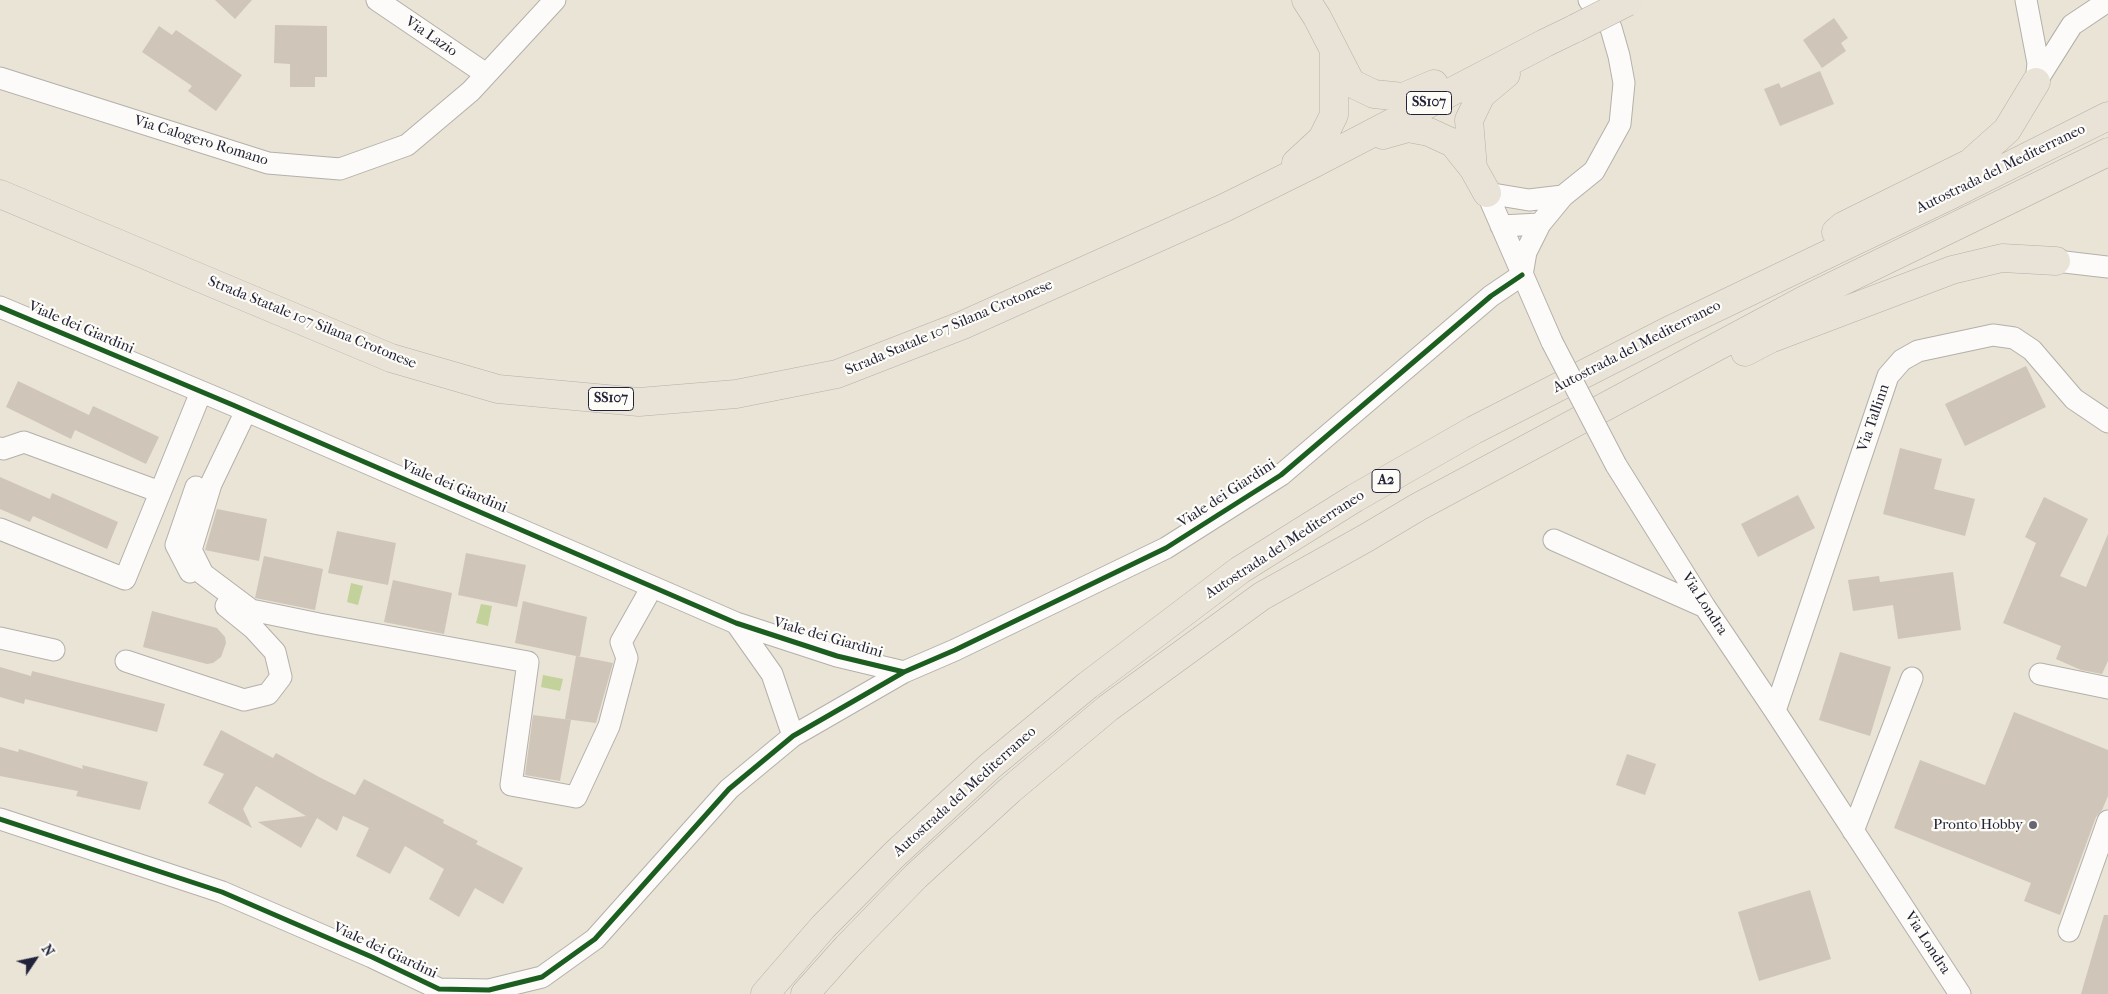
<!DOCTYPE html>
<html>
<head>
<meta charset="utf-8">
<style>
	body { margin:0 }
	#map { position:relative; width:2108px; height:994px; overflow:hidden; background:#e9e4d6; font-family:"IM FELL French Canon",serif }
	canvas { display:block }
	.north { position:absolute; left:10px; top:934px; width:50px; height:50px; -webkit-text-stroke:4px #fdfcf7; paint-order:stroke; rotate:56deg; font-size:14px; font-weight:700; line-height:20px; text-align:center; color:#22223b }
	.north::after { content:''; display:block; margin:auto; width:18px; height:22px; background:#22223b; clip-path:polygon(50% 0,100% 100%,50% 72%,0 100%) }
</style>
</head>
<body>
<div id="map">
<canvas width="2108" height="994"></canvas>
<div class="north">N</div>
</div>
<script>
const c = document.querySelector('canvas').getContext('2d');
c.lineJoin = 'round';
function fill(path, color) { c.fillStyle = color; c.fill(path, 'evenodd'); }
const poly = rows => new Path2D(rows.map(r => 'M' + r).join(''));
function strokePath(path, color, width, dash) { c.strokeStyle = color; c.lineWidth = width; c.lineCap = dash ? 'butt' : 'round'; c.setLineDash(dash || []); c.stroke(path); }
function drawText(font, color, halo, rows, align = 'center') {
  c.font = font + ' "IM FELL French Canon",serif'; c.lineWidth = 4.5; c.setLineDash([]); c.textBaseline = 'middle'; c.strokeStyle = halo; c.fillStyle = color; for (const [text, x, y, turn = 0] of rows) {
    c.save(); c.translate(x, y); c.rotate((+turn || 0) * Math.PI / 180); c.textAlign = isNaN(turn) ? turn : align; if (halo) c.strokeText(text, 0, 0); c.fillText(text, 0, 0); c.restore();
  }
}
const green = poly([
	[351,583,363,586,358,605,347,602],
	[481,604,492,606,488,626,476,623],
	[543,675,563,679,560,691,541,687]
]);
const building = poly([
	[215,0,252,0,235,19],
	[1834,18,1848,38,1841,43,1846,51,1822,68,1803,40],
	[275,25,327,26,327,77,315,77,315,87,290,87,290,64,274,63],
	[159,26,172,35,176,30,242,75,216,111,188,91,192,86,142,52],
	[1820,71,1834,104,1780,126,1764,89,1779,83,1781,88],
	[2026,366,2046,407,1965,446,1945,404],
	[18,381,89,415,93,406,159,437,146,464,75,430,71,439,6,407],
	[1900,448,1942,459,1934,489,1975,499,1965,536,1883,514],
	[0,477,50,499,52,493,118,522,107,549,33,516,30,522,0,509],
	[1798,495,1815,528,1758,557,1741,524],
	[2044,497,2088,519,2060,576,2086,587,2108,534,2108,661,2102,674,2081,670,2056,659,2061,646,2003,623,2036,543,2025,537],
	[217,509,267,519,259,561,205,550],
	[337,531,396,543,388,585,328,573],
	[466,553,526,565,517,607,458,595],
	[264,556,323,569,315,610,255,598],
	[1953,572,1961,630,1898,639,1893,605,1853,611,1848,580,1879,576,1880,582],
	[393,580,452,593,444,634,384,622],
	[523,601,587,617,580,656,577,656,613,663,596,723,565,719,576,656,515,643],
	[152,611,217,628,225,637,226,643,221,657,213,663,207,664,143,647],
	[1840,652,1891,667,1870,736,1819,720],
	[0,667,31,676,32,671,165,704,157,732,25,699,24,704,0,697],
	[2014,712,2108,750,2108,796,2102,810,2096,817,2060,915,2024,901,2031,883,1894,828,1920,760,1985,785],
	[533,715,571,720,560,781,525,775],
	[221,730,273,758,276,753,319,777,355,795,364,779,444,820,443,823,478,841,476,844,523,868,503,904,475,888,459,917,429,899,444,869,405,846,390,874,356,856,369,828,343,816,337,831,317,818,301,848,258,822,306,816,256,786,243,809,252,828,208,803,224,774,203,765],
	[0,747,18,752,19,749,83,769,82,765,148,782,140,810,76,796,78,791,0,776],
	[1627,754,1656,764,1645,795,1616,785],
	[1810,890,1831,959,1759,981,1738,912],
	[2104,915,2108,915,2108,994,2081,994]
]);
const minor = poly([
	[377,0,486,74],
	[2026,0,2038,63,2036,82],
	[0,78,268,163,340,169,407,145,471,91,555,0],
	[2036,82,2072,25,2108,1],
	[1487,193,1552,342],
	[1487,193,1529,200,1563,196],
	[1501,226,1540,224],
	[2056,261,2108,267],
	[1522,275,1526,252,1540,224,1563,196,1594,171,1620,124,1624,83,1619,56,1611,28,1589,0],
	[0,307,233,405,736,623,837,656,904,672],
	[246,411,211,484,191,550,203,574,251,610,319,624,528,662,511,785,576,797,609,726,627,658,621,642,652,587],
	[0,448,3,449,24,442,160,492],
	[1616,465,1705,607,1775,711,1960,994],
	[0,529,125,579,201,392],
	[1554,540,1705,607],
	[190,572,176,545,196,487],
	[736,623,772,674,793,736],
	[0,638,54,650],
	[126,661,244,700,268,694,281,677,275,652,253,628,226,606],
	[2040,674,2108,688],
	[1775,711,1888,376,1902,360,1918,351,1993,335,2014,338,2032,350,2074,399,2108,422],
	[0,819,222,892,372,957,439,989,489,990,542,977,595,939,729,789,793,736,904,672,955,650,1166,548,1281,475,1491,296,1522,275],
	[1853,831,1912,678],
	[2069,931,2108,821]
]);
const highway = poly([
	[1306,0,1317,17,1351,83,1374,94,1403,97,1434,84],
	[1383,135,1408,128,1429,132,1453,143,1473,168,1487,193],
	[1296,163,1322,139,1334,115,1334,55],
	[1473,168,1469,120,1481,95,1506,74],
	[0,194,391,358,498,389,639,402,736,394,837,374,963,325,1224,208,1313,164,1545,43,1576,28],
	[1836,232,1843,226,1970,163,2007,130,2036,82],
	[1745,352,1770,339,1952,270,2002,258,2056,261],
	[765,994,823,927,894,855,989,767,1088,685,1240,570,1355,498,1474,430,1674,328,1951,195,2108,116],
	[805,994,847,947,916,876,1010,790,1108,708,1262,596,1366,538,1418,507,1804,300,2108,152]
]);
const minorBridge = poly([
	[1552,342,1616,465]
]);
const highwayBridge = poly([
	[1576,28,1627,2]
]);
const cycleway = poly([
	[0,307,233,405,736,623,837,656,904,672],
	[0,819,222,892,372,957,439,989,489,990,542,977,595,939,729,789,793,736,904,672,955,650,1166,548,1281,475,1491,296,1522,275]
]);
const markers = [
	[2033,825,5,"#686671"]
];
const shields = [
	[1429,103,45],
	[611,399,45],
	[1386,481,28]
];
const shieldNames = [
	["SS107",1429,103],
	["SS107",611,399],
	["A2",1386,481]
];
const streetNames = [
	["Via Lazio",431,37,34],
	["Via Calogero Romano",201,141,17],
	["Autostrada del Mediterraneo",2001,169,-26],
	["Strada Statale 107 Silana Crotonese",312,323,22],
	["Viale dei Giardini",81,328,23],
	["Strada Statale 107 Silana Crotonese",949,328,-23],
	["Autostrada del Mediterraneo",1637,347,-27],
	["Via Tallinn",1874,418,-71],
	["Viale dei Giardini",454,487,23],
	["Viale dei Giardini",1227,494,-33],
	["Autostrada del Mediterraneo",1285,545,-33],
	["Via Londra",1704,604,57],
	["Viale dei Giardini",828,638,16],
	["Autostrada del Mediterraneo",965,792,-42],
	["Via Londra",1927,943,57],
	["Viale dei Giardini",385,951,25]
];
const poiNames = [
	["Pronto Hobby",2023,825]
];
fill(green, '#c3d19a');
fill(building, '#cfc5b9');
strokePath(minor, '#b4b0aa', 23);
strokePath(highway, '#b4b0aa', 29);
strokePath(minor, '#fcfbf9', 21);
strokePath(highway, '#e9e2d6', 28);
strokePath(minorBridge, '#b4b0aa', 23, []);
strokePath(highwayBridge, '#b4b0aa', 29, []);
strokePath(minorBridge, '#fcfbf9', 21);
strokePath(highwayBridge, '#e9e2d6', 28);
strokePath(cycleway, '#1b5e20', 5);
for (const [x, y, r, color] of markers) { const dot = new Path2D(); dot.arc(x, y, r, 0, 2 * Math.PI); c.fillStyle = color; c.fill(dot); strokePath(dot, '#fdfcf7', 2); }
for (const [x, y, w] of shields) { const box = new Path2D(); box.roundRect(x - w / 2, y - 11.5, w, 23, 4); c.fillStyle = '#fdfcf7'; c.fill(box); strokePath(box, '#22223b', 1); }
drawText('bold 14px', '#22223b', null, shieldNames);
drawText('15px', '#22223b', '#fdfcf7', streetNames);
drawText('15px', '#22223b', '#fdfcf7', poiNames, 'right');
</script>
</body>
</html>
